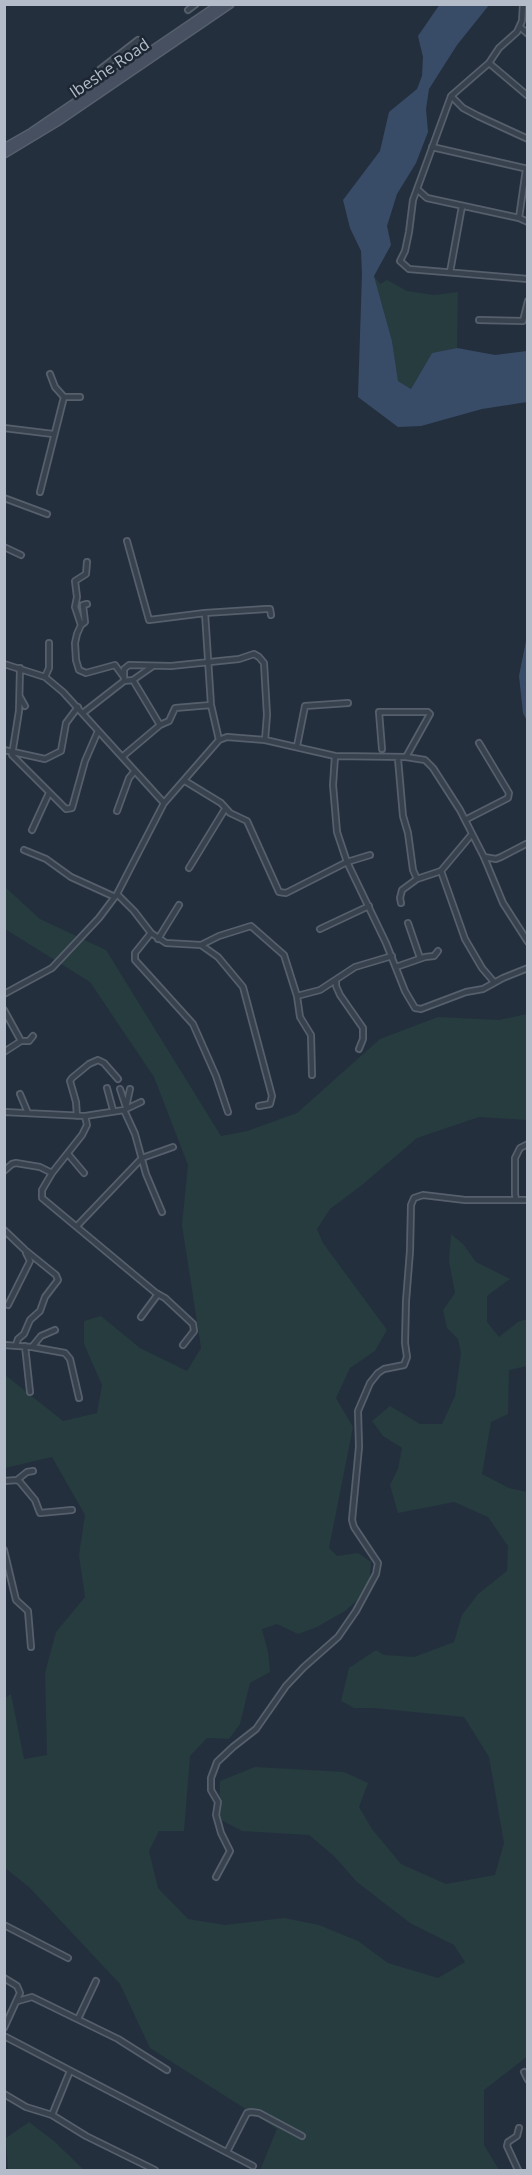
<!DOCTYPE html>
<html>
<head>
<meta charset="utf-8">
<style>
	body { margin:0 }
	#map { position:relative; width:532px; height:2175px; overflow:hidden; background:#242f3e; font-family:"Open Sans",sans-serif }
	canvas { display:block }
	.frame { position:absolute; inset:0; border:6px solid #b4bcc9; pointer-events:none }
</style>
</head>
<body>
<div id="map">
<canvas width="532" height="2175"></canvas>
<div class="frame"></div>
</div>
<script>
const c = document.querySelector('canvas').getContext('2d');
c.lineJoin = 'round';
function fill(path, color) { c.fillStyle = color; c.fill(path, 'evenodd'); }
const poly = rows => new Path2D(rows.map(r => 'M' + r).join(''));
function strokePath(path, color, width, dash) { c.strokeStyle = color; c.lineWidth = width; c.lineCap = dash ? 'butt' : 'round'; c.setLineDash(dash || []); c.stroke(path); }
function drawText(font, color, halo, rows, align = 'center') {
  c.font = font + ' "Open Sans",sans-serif'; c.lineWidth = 5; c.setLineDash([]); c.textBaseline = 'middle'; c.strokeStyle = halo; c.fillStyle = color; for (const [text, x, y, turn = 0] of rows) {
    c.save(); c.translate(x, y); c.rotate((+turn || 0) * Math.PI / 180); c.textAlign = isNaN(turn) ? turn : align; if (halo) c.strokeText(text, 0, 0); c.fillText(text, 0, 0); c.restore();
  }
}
const green = poly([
	[374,276,380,284,387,280,407,291,434,295,458,292,457,348,432,353,411,389,398,381,392,341],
	[5,887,40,919,106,950,221,1136,247,1131,297,1113,380,1039,438,1017,499,1020,527,1014,527,1120,479,1117,417,1138,362,1185,330,1209,317,1229,323,1243,387,1330,375,1351,350,1368,336,1398,353,1427,329,1548,337,1556,358,1553,371,1562,370,1577,365,1593,345,1611,317,1627,298,1634,277,1624,262,1629,268,1652,270,1672,250,1683,240,1724,229,1739,207,1738,190,1756,184,1831,159,1831,149,1851,158,1888,188,1919,225,1925,284,1918,319,1925,358,1941,388,1963,438,1978,465,1962,454,1945,410,1923,357,1882,334,1856,309,1835,242,1831,219,1819,220,1781,255,1767,344,1772,368,1783,359,1807,372,1829,401,1864,446,1884,495,1875,504,1843,489,1757,464,1717,374,1708,354,1708,341,1701,349,1668,376,1650,384,1655,414,1657,454,1642,462,1615,478,1594,507,1571,508,1546,488,1517,454,1502,398,1513,390,1485,398,1469,402,1448,383,1436,372,1421,390,1406,420,1424,442,1424,455,1396,461,1353,458,1339,447,1328,443,1310,455,1293,449,1261,451,1234,463,1244,476,1262,510,1279,487,1296,487,1322,499,1337,518,1322,527,1319,527,1366,509,1370,508,1414,491,1422,482,1474,509,1488,528,1492,528,2056,484,2090,484,2145,499,2170,260,2170,277,2129,150,2048,120,1984,29,1887,5,1868,5,1698,11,1694,24,1759,47,1755,45,1673,56,1632,85,1597,79,1555,85,1515,52,1457,5,1468,4,1374,63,1421,97,1413,102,1385,84,1344,84,1321,101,1316,140,1348,187,1371,201,1348,182,1225,188,1165,154,1077,90,982,5,929],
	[29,2122,54,2141,84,2170,8,2170,6,2138]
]);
const water = poly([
	[440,4,489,5,457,45,429,89,426,109,428,132,416,163,397,194,387,226,391,245,374,276,392,341,398,381,411,389,432,353,457,348,495,355,527,351,527,402,482,409,421,426,398,427,358,397,362,274,361,251,350,228,343,200,380,151,389,112,417,89,422,76,423,57,418,36],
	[527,636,527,721,523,713,519,676]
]);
const street = poly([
	[523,4,522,21,517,32,499,48,489,63,451,96,413,200,409,232,405,251,400,261,409,269,528,279],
	[188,10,196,4],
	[520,27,528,34],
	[489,63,528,96],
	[98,71,138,40],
	[451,96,463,108,478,116,528,139],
	[432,147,528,169],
	[417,189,427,198,519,218,528,222],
	[519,218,526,169],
	[450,272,462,206],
	[479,320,523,321,528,301],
	[50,374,55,387,64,397,80,397],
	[4,428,53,434],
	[40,492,64,397],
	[4,498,47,514],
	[127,541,149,620,205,613,266,609,270,609,271,615],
	[4,547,21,555],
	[87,604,83,605,85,622,81,625,77,634,75,643,76,660,79,670,86,673,115,665,123,676],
	[205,613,211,705,219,740],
	[81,625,75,607,77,597,75,581,86,574,87,562],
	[4,664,45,677,63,692,164,803],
	[20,668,19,711,12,755,66,809,72,808,85,761,98,731],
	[45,677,49,668,49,643],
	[133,680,160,725],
	[124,681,124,669,129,665,171,666,239,659,254,654,259,657,264,663,267,715,265,740],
	[20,697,25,706],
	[83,713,124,681,133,680,153,666],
	[297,746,305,706,348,703],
	[382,749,379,712,428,712,430,714,406,757],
	[4,750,45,759,61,751,66,723,78,707],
	[335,756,333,785,337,832,347,862,386,943,405,991,415,1008,421,1009,466,992,483,989,503,978,528,968],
	[122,757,160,725,169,721,175,708,211,705],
	[398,759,403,816,408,833,413,870,417,879,441,871,472,834],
	[185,781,221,803,230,813,247,821,279,892,286,893,347,862,370,855],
	[117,811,129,778,134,772],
	[465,820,508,798,509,793,479,743],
	[32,830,49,793],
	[24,850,46,859,71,877,115,897],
	[484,857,496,859,501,857,528,843],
	[189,868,225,809],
	[441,871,465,939,482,968,494,982],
	[117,894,134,911,151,933,166,943,201,945,219,936,251,926,284,955,297,996,300,1017,311,1035,312,1075],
	[401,903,400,898,402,890,417,879],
	[408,923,420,958],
	[320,929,369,906],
	[151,933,135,953,135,960,193,1024,216,1076,228,1112],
	[158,939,179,905],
	[201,945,218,957,243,987,272,1096,270,1104,259,1106],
	[396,967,425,957,434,956,438,951],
	[336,981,336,986,340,995,363,1028,363,1039,359,1049],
	[4,994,52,968,99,918,117,894,164,803,219,740,227,737,265,740,335,756,406,757,425,760,433,768,460,810,484,857,503,903,528,942],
	[297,996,320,990,355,967,392,956],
	[4,1010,21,1041],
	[4,1052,21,1041,29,1041,33,1036],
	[107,1088,113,1110],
	[120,1089,126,1107],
	[20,1094,28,1113],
	[126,1107,130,1089],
	[124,1110,135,1134,146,1174,162,1212],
	[4,1112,85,1116,124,1110,141,1102],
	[77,1116,76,1102,70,1081,72,1078,89,1064,98,1060,104,1063,118,1079],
	[85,1116,87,1125,82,1135,52,1173,42,1190,42,1198,156,1293,165,1298,193,1324,194,1331,183,1345],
	[68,1154,84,1173],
	[4,1171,12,1164,16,1163,40,1167,52,1173],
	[516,1200,515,1194,515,1158,520,1148,528,1144],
	[77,1226,142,1158,173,1147],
	[4,1230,25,1250,56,1275,58,1280,45,1297,40,1311,30,1320,24,1334,18,1339,16,1345],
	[8,1305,30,1261,26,1253],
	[141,1317,158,1294],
	[4,1345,32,1347,65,1353,70,1359,79,1398],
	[25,1346,30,1392],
	[32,1347,41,1336,55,1330],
	[17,1480,27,1472,33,1471],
	[4,1481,17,1480,20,1482,35,1500,40,1513,72,1510],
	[4,1550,16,1600,28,1611,31,1647],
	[216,1877,230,1851,221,1833,216,1815,218,1802,211,1790,211,1778,217,1762,233,1747,256,1729,286,1686,304,1667,338,1637,356,1611,376,1574,378,1563,354,1527,352,1520,359,1447,358,1411,370,1383,378,1373,384,1369,404,1365,407,1357,405,1343,406,1301,410,1251,411,1205,414,1198,423,1195,465,1200,528,1200],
	[4,1925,68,1958],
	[4,1978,17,1986,20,1993,4,2028],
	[18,2001,32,1997,118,2039,167,2070],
	[78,2019,96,1981],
	[4,2036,253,2166],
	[524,2072,528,2080],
	[4,2094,26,2107,52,2115,86,2136,155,2170],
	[52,2115,70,2071],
	[227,2152,247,2113,251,2112,259,2113,302,2136],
	[518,2170,507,2146,508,2142,517,2136,519,2128]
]);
const secondary = poly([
	[4,148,32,132,220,4],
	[4,154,57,122,230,4]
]);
const streetNames = [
	["Ibeshe Road",110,69,-34]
];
fill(green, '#263c3f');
fill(water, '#394c67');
strokePath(street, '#565f6c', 8);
strokePath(secondary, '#565f6c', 10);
strokePath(street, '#38414e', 4.5);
strokePath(secondary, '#465061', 7);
drawText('16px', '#b4bcc9', '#1d2633', streetNames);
</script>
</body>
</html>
